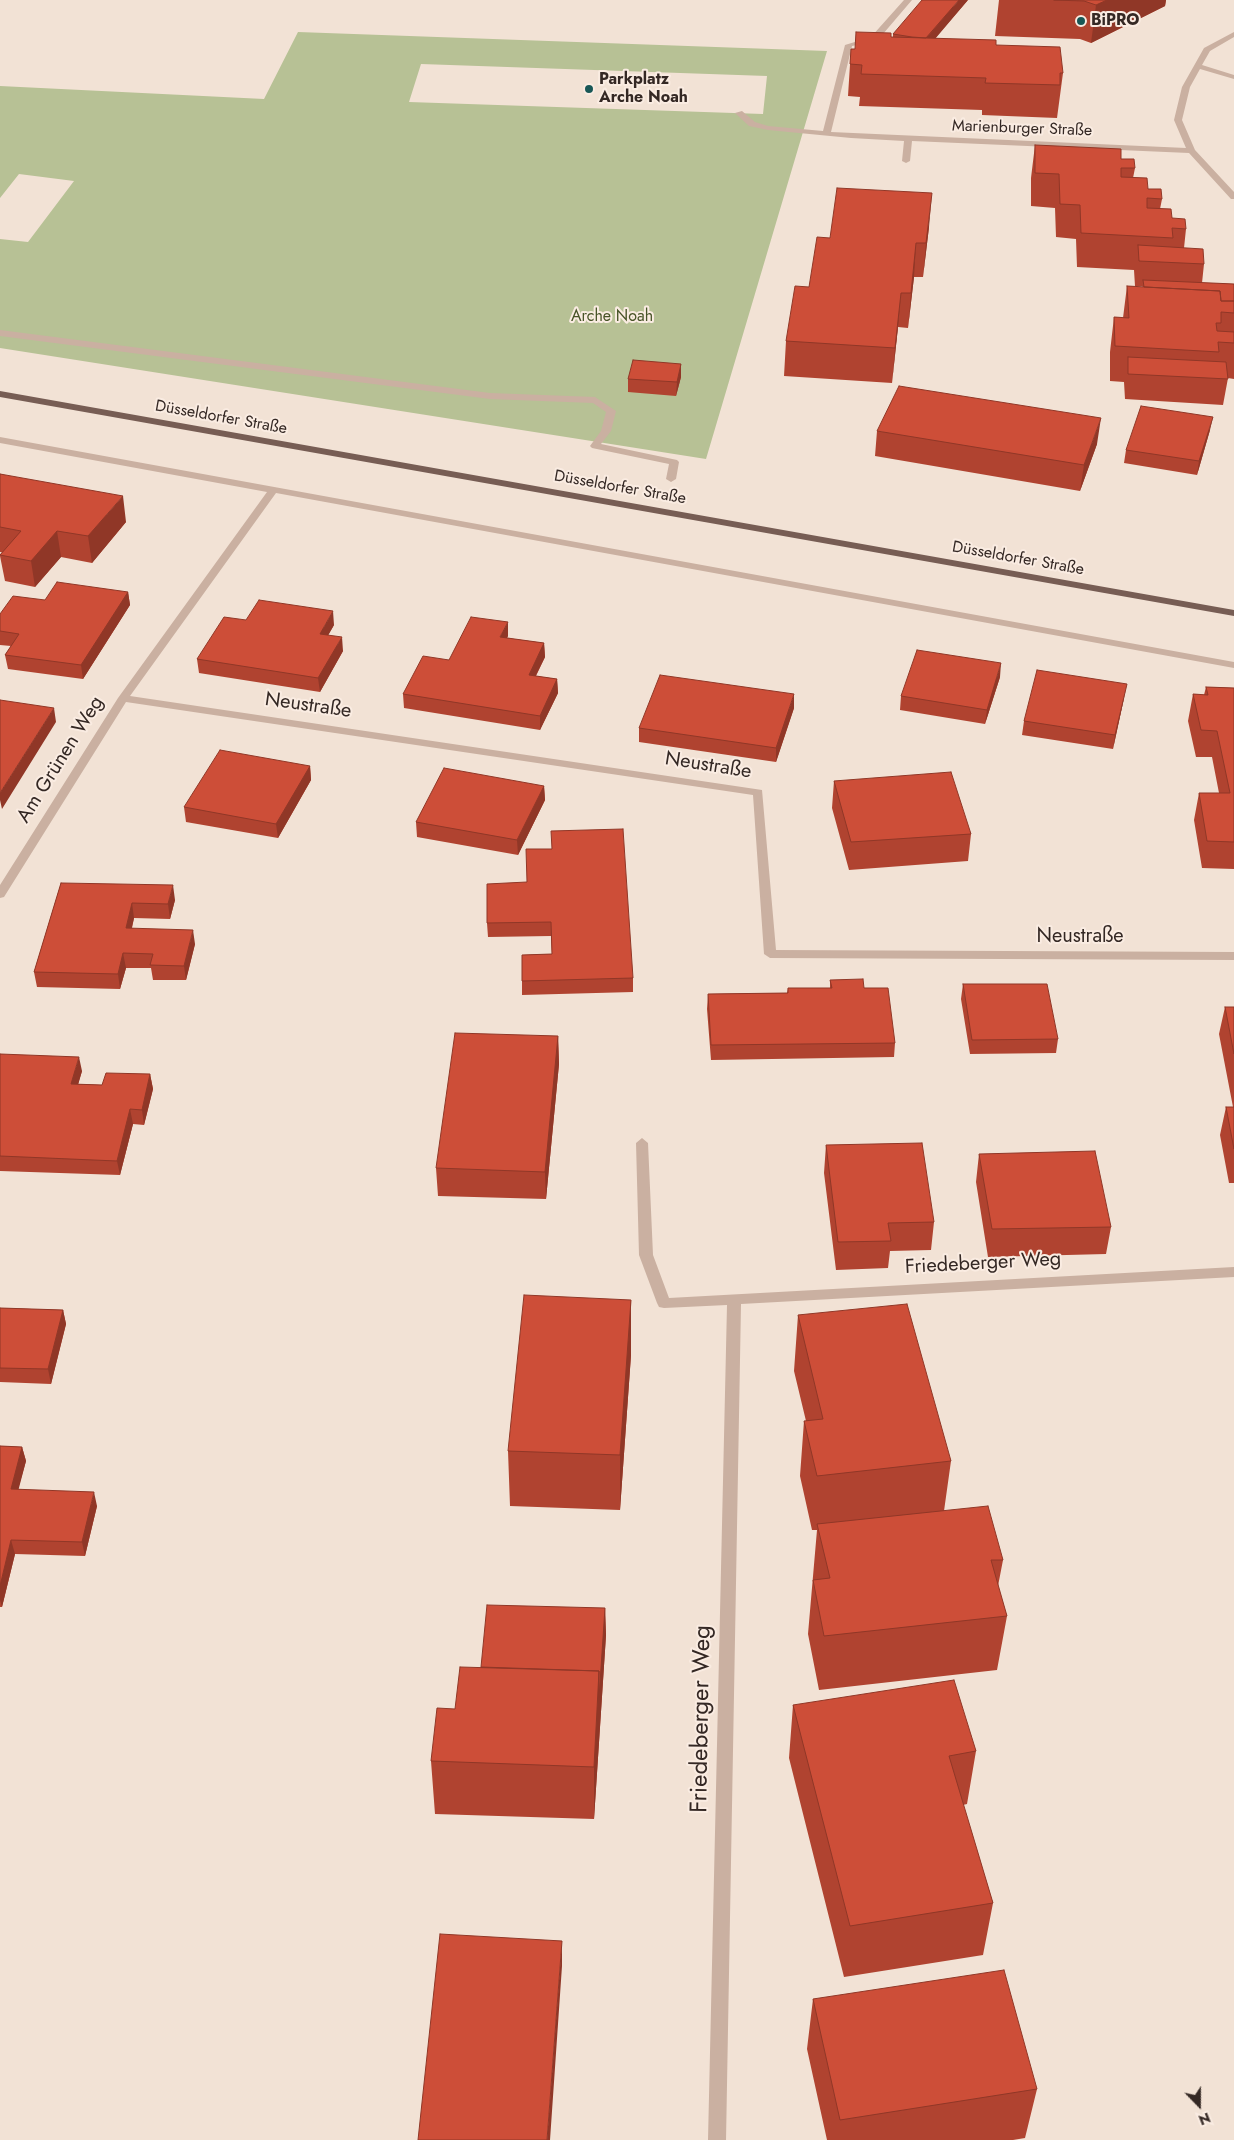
<!DOCTYPE html>
<html>
<head>
<meta charset="utf-8">
<style>
	body { margin:0 }
	#map { position:relative; width:1234px; height:2140px; overflow:hidden; background:#f2e2d5; font-family:Jost,sans-serif }
	canvas { display:block }
	.north { position:absolute; left:1174px; top:2080px; width:50px; height:50px; -webkit-text-stroke:4px #faece2; paint-order:stroke; rotate:158deg; font-size:14px; font-weight:700; line-height:20px; text-align:center; color:#342824 }
	.north::after { content:''; display:block; margin:auto; width:18px; height:22px; background:#342824; clip-path:polygon(50% 0,100% 100%,50% 72%,0 100%) }
</style>
</head>
<body>
<div id="map">
<canvas width="1234" height="2140"></canvas>
<div class="north">N</div>
</div>
<script>
const c = document.querySelector('canvas').getContext('2d');
c.lineJoin = 'round';
function fill(path, color) { c.fillStyle = color; c.fill(path, 'evenodd'); }
const poly = rows => new Path2D(rows.map(r => 'M' + r).join(''));
function strokePath(path, color, width, dash) { c.strokeStyle = color; c.lineWidth = width; c.lineCap = dash ? 'butt' : 'round'; c.setLineDash(dash || []); c.stroke(path); }
function drawText(font, color, halo, rows, align = 'center') {
  c.font = font + ' Jost,sans-serif'; c.lineWidth = 4; c.setLineDash([]); c.textBaseline = 'middle'; c.strokeStyle = halo; c.fillStyle = color; for (const [text, x, y, turn = 0] of rows) {
    c.save(); c.translate(x, y); c.rotate((+turn || 0) * Math.PI / 180); c.textAlign = isNaN(turn) ? turn : align; if (halo) c.strokeText(text, 0, 0); c.fillText(text, 0, 0); c.restore();
  }
}
const green = poly([
	[298,32,827,51,706,459,0,348,0,239,28,242,74,181,19,174,0,198,0,86,264,99],
	[421,64,767,76,763,114,409,102]
]);
const minor = poly([
	[904,0,912,0,877,41,852,46,831,132,1186,148,1174,120,1182,87,1204,48,1234,32,1234,37,1210,51,1202,65,1234,75,1234,79,1200,69,1190,87,1182,120,1195,150,1234,192,1234,199,1231,199,1189,153,912,141,910,161,906,163,902,161,904,141,851,138,768,130,749,126,735,113,742,111,755,122,768,126,823,131,845,45,871,37,904,0],
	[0,330,490,393,595,397,616,411,611,431,601,444,677,460,679,462,676,479,671,482,666,479,669,464,592,448,590,446,601,431,606,412,593,403,490,399,0,336,0,330],
	[0,437,1234,662,1234,668,276,493,130,696,762,790,776,950,1234,952,1234,960,770,958,764,954,753,795,126,702,4,897,0,898,0,885,118,698,267,492,0,443,0,437],
	[642,1138,648,1143,653,1255,669,1298,1234,1267,1234,1277,741,1304,726,2140,708,2140,727,1305,664,1308,659,1307,657,1303,639,1255,636,1143,642,1138]
]);
const major = poly([
	[0,391,1234,610,1234,616,0,397,0,391]
]);
const wall = poly([
	[968,0,935,38,996,45,1063,73,1057,118,982,115,982,110,859,106,860,97,848,96,851,49,855,49,893,37,893,34],
	[999,0,1166,0,1165,6,1091,43,1080,39,995,36],
	[1035,145,1121,159,1135,168,1133,178,1162,199,1160,209,1172,218,1186,229,1184,248,1204,264,1202,283,1234,284,1234,379,1228,378,1223,405,1125,399,1124,382,1110,381,1110,352,1114,317,1123,318,1127,286,1142,287,1143,286,1135,286,1134,270,1077,267,1076,239,1056,237,1055,208,1031,206,1031,178],
	[929,227,923,277,914,277,908,328,898,327,892,383,784,376,786,341,830,238],
	[681,364,681,377,676,396,628,392,628,379],
	[1210,430,1197,475,1124,463,1126,450],
	[877,431,1097,444,1080,491,875,456],
	[0,474,126,522,92,563,61,557,35,587,5,581,0,556,0,555,2,552,0,552],
	[128,592,130,605,83,679,8,669,5,655,11,646,0,645,0,614,45,600],
	[334,625,328,635,343,651,320,692,199,673,197,659],
	[508,636,507,638,544,643,545,657,536,676,557,679,558,693,540,730,404,708,403,694,449,660],
	[1000,677,985,724,900,710,901,696],
	[1206,687,1234,688,1234,869,1202,868,1194,820,1199,793,1219,793,1212,757,1196,757,1188,721,1193,694,1204,695],
	[1124,698,1113,749,1022,735,1024,721],
	[794,708,776,762,639,742,639,728],
	[310,766,311,780,278,838,186,822,184,807],
	[834,781,971,834,968,861,849,870,832,808],
	[544,786,545,800,518,855,417,837,416,822],
	[527,882,633,978,633,992,522,995,522,955,552,954,551,936,488,937,487,923],
	[61,883,175,900,170,919,134,918,132,928,195,944,186,980,153,980,151,968,126,968,120,989,37,987,34,972],
	[830,980,864,988,895,1043,894,1057,711,1060,707,1009,708,994,787,993,788,988,830,988],
	[963,984,1058,1039,1056,1053,970,1054,961,999],
	[1225,1007,1234,1007,1234,1183,1229,1183,1220,1135,1226,1107,1233,1107,1219,1034],
	[558,1036,559,1064,546,1199,438,1196,436,1168],
	[0,1054,82,1071,78,1084,102,1085,150,1074,153,1089,144,1125,133,1124,120,1175,0,1171],
	[826,1145,934,1222,931,1250,890,1251,888,1268,836,1270,824,1173],
	[979,1154,1111,1227,1106,1254,988,1257,976,1182],
	[631,1300,631,1355,620,1510,510,1506,508,1451],
	[0,1308,63,1310,66,1324,51,1384,0,1382],
	[798,1315,951,1461,944,1511,1003,1560,998,1586,1007,1616,997,1670,819,1690,808,1634,817,1530,812,1530,800,1476,804,1421,806,1421,794,1371],
	[0,1446,22,1447,26,1461,18,1489,97,1506,85,1556,15,1554,2,1607,0,1607],
	[605,1608,606,1635,594,1819,435,1814,431,1761,455,1709,481,1667],
	[793,1705,976,1751,967,1804,963,1805,993,1903,983,1955,844,1977,789,1758],
	[813,1999,1037,2089,1025,2138,1013,2140,827,2140,807,2049]
]);
const shadedWall = poly([
	[959,0,968,0,924,52,925,40],
	[1107,0,1166,0,1165,6,1091,43,1096,5],
	[932,193,929,227,923,277,926,243],
	[916,243,914,277,908,328,911,293],
	[901,293,898,327,892,383,895,348],
	[681,364,681,377,676,396,677,382],
	[1213,417,1210,430,1197,475,1199,461],
	[1101,418,1097,444,1080,491,1084,465],
	[123,496,126,522,92,563,88,536],
	[57,531,61,557,35,587,31,561],
	[128,592,130,605,83,679,81,665],
	[333,611,334,625,321,648,320,634],
	[508,622,508,636,500,651,500,637],
	[342,637,343,651,320,692,318,678],
	[544,643,545,657,529,689,529,675],
	[1001,663,1000,677,985,724,987,710],
	[557,679,558,693,540,730,540,716],
	[1127,684,1124,698,1113,749,1115,735],
	[794,694,794,708,776,762,776,748],
	[54,708,56,722,2,809,0,800,0,793],
	[310,766,311,780,278,838,276,824],
	[544,786,545,800,518,855,517,840],
	[173,885,175,900,170,919,168,904],
	[132,903,134,918,128,943,126,928],
	[193,930,195,944,186,980,184,966],
	[123,953,126,968,120,989,118,974],
	[558,1036,559,1064,546,1199,545,1172],
	[79,1057,82,1071,74,1099,71,1084],
	[150,1074,153,1089,144,1125,142,1110],
	[130,1109,133,1124,120,1175,117,1161],
	[631,1300,631,1355,620,1510,620,1455],
	[63,1310,66,1324,51,1384,48,1369],
	[22,1447,26,1461,15,1503,11,1489],
	[94,1492,97,1506,85,1556,82,1542],
	[11,1540,15,1554,2,1607,0,1600,0,1586],
	[605,1608,606,1635,594,1819,594,1767,599,1671],
	[562,1941,562,1966,550,2140,547,2140]
]);
const building = poly([
	[922,0,959,0,926,38,912,37,893,34,922,0],
	[1054,0,1107,0,1096,5,1084,1,1054,0],
	[856,32,891,33,891,37,996,40,996,45,1060,47,1063,73,1060,73,1060,85,985,83,986,78,861,74,862,65,850,64,851,49,855,49,856,32],
	[1035,145,1121,149,1121,159,1134,159,1135,168,1121,168,1121,177,1147,178,1148,189,1161,189,1162,199,1147,198,1147,208,1171,209,1172,218,1185,219,1186,229,1172,228,1173,238,1081,233,1080,205,1060,204,1059,174,1035,173,1035,145],
	[837,188,932,193,926,243,916,243,911,293,901,293,895,348,786,341,795,286,809,287,817,237,830,238,837,188],
	[1138,245,1203,249,1204,264,1139,261,1138,245],
	[1143,280,1234,284,1234,301,1221,301,1220,291,1144,287,1143,280],
	[1127,286,1220,291,1221,301,1234,301,1234,313,1221,312,1221,323,1216,323,1217,331,1234,332,1234,343,1218,342,1219,352,1115,346,1114,317,1129,318,1127,286],
	[1128,357,1226,362,1228,379,1128,374,1128,357],
	[633,360,681,364,677,382,628,379,633,360],
	[899,386,1101,418,1084,465,877,431,899,386],
	[1141,406,1213,417,1199,461,1126,450,1141,406],
	[0,474,123,496,88,536,57,531,31,561,0,555,21,531,0,527,0,474],
	[57,582,128,592,81,665,5,655,19,634,0,631,0,614,13,596,45,600,57,582],
	[259,600,333,611,320,634,342,637,318,678,197,659,224,617,246,620,259,600],
	[471,617,508,622,500,637,544,643,529,675,557,679,540,716,403,694,423,656,449,660,471,617],
	[917,650,1001,663,987,710,901,696,917,650],
	[1037,670,1127,684,1115,735,1024,721,1037,670],
	[660,675,794,694,776,748,639,728,660,675],
	[1206,687,1234,688,1234,842,1207,841,1199,793,1230,793,1217,731,1201,730,1193,694,1208,695,1206,687],
	[0,700,54,708,0,793,0,700],
	[220,750,310,766,276,824,184,807,220,750],
	[444,768,544,786,517,840,416,822,444,768],
	[951,772,971,834,851,842,834,781,951,772],
	[623,829,633,978,522,981,522,955,552,954,551,922,487,923,487,884,527,882,526,849,552,849,551,831,623,829],
	[61,883,173,885,168,904,132,903,126,928,193,930,184,966,150,965,153,954,123,953,118,974,34,972,61,883],
	[863,979,864,988,888,988,895,1043,711,1045,708,994,788,993,788,988,832,988,830,980,863,979],
	[963,984,1047,984,1058,1039,972,1040,963,984],
	[1225,1007,1234,1007,1234,1054,1225,1007],
	[455,1033,558,1036,545,1172,436,1168,455,1033],
	[0,1054,79,1057,71,1084,102,1085,106,1073,150,1074,142,1110,130,1109,117,1161,0,1156,0,1054],
	[1226,1107,1234,1107,1234,1149,1226,1107],
	[922,1143,934,1222,888,1223,891,1241,838,1242,826,1145,922,1143],
	[1095,1151,1111,1227,992,1229,979,1154,1095,1151],
	[524,1295,631,1300,620,1455,508,1451,524,1295],
	[907,1304,951,1461,817,1476,804,1421,823,1419,798,1315,907,1304],
	[0,1308,63,1310,48,1369,0,1368,0,1308],
	[0,1446,22,1447,11,1489,94,1492,82,1542,11,1540,0,1586,0,1446],
	[988,1506,1003,1560,991,1560,1007,1616,824,1636,813,1580,830,1578,817,1524,988,1506],
	[487,1605,605,1608,599,1698,599,1671,481,1667,487,1605],
	[460,1667,599,1671,594,1767,431,1761,437,1708,455,1709,460,1667],
	[954,1680,976,1751,949,1756,993,1903,850,1926,793,1705,954,1680],
	[440,1934,562,1941,547,2140,418,2140,440,1934],
	[1004,1970,1037,2089,840,2120,813,1999,1004,1970]
]);
const markers = [
	[1081,21,5,"#185756"],
	[589,89,5,"#185756"]
];
const farPoinames = [
	["BiPRO",1091,21],
	["Parkplatz",599,80],
	["Arche Noah",599,98]
];
const farStreetnames = [
	["Marienburger Straße",1022,129,2],
	["Düsseldorfer Straße",221,418,10],
	["Düsseldorfer Straße",620,488,10],
	["Düsseldorfer Straße",1018,559,10]
];
const farParknames = [
	["Arche Noah",612,317]
];
const streetNames = [
	["Neustraße",308,706,8],
	["Am Grünen Weg",61,760,-58],
	["Neustraße",708,766,9],
	["Neustraße",1080,937],
	["Friedeberger Weg",983,1264,-3]
];
const nearStreetnames = [
	["Friedeberger Weg",702,1719,-89]
];
fill(green, '#b7c195');
fill(minor, '#cab0a1');
fill(major, '#775d54');
fill(wall, '#b04330');
fill(shadedWall, '#903727');
fill(building, '#cd4e38');
strokePath(building, '#903727', 1);
for (const [x, y, r, color] of markers) { const dot = new Path2D(); dot.arc(x, y, r, 0, 2 * Math.PI); c.fillStyle = color; c.fill(dot); strokePath(dot, '#faece2', 2); }
drawText('bold 16px', '#342824', '#faece2', farPoinames, 'left');
drawText('16px', '#342824', '#faece2', farStreetnames);
drawText('16px', '#475327', '#faece2', farParknames);
drawText('20px', '#342824', '#faece2', streetNames);
drawText('24px', '#342824', '#faece2', nearStreetnames);
</script>
</body>
</html>
